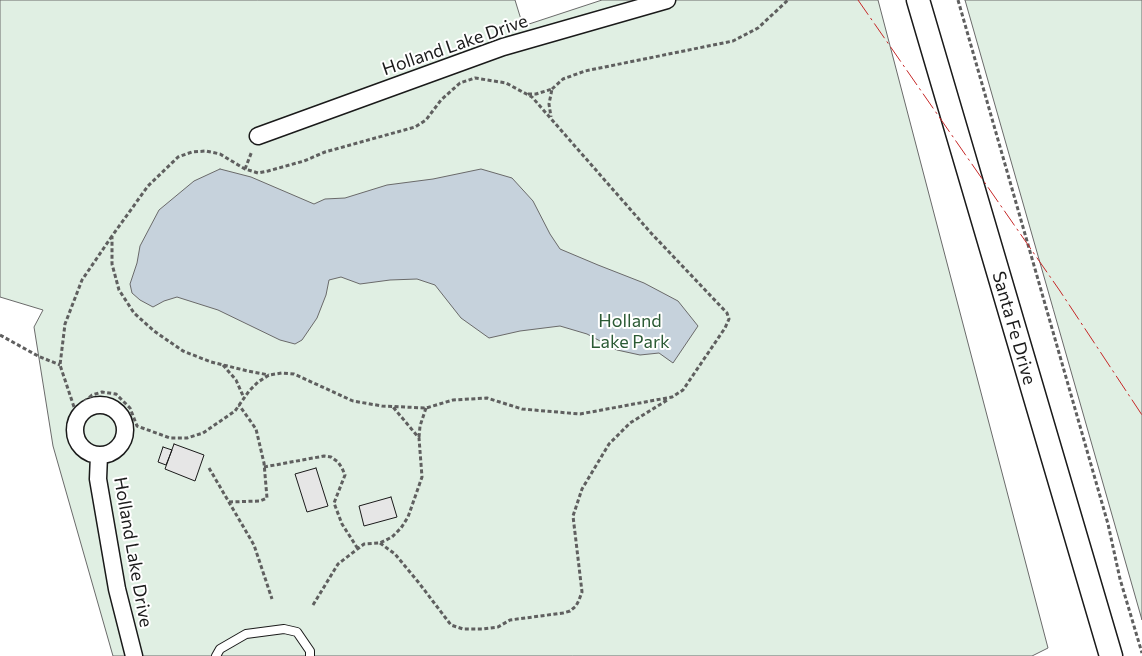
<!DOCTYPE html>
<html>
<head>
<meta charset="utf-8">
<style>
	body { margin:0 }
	canvas { display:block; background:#fff }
</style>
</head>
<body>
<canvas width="1142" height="656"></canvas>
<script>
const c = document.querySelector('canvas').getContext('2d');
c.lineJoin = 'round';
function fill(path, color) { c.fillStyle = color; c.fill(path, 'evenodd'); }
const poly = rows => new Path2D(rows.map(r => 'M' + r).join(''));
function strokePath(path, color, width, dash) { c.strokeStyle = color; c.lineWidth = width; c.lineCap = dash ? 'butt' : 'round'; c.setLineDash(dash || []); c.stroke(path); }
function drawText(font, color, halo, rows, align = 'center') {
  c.font = font + ' Commissioner,sans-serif'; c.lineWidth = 4; c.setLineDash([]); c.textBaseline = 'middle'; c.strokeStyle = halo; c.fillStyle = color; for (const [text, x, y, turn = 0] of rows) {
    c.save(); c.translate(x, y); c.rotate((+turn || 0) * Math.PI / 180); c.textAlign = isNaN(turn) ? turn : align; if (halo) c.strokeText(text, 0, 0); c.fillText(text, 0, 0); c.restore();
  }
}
const green = poly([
	[0,0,515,0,523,26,602,0,878,0,1048,648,1032,656,113,656,53,446,34,327,43,310,0,297,0,0],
	[965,0,1142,0,1142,620,965,0]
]);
const water = poly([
	[220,169,251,177,314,204,325,199,345,198,387,185,433,179,481,169,512,178,533,201,550,234,560,249,598,265,644,283,678,301,698,326,673,363,659,353,640,355,617,350,587,334,560,326,520,331,489,338,461,318,435,285,417,279,390,280,360,284,341,277,329,280,326,295,317,318,302,340,295,344,280,340,218,310,177,297,164,301,153,307,140,300,132,293,130,284,137,263,140,246,159,210,194,181,220,169]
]);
const building = poly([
	[174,444,204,455,195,481,165,469,174,444],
	[163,447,172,450,166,465,158,462,163,447],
	[316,468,328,506,307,512,295,474,316,468],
	[391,497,397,517,364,526,359,506,391,497]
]);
const path = poly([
	[958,0,1108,524,1120,579,1142,653],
	[552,89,563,79,585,71,733,41,758,28,788,0],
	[528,94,536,94,552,89,549,104,551,117],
	[245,169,252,151],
	[112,236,82,280,65,324,60,365,75,410,92,395,102,392,116,394,130,408,137,426,170,438,187,438,203,433,235,411,249,391,258,382,269,375,282,373,294,374,353,401,382,406,426,408,453,400,487,398,522,409,580,414,672,397,683,390,725,328,729,319,727,313,651,233,532,97,506,83,475,78,460,83,441,100,426,120,415,127,325,152,304,161,268,171,258,173,245,169,220,154,206,151,192,152,178,157,148,186,112,236,112,264,119,290,134,313,154,331,183,351,211,362,248,371,269,375],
	[0,335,38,356,60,365],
	[223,365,236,380,244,398],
	[419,437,420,426,426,408],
	[264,467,324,456,331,457,338,462,342,468,345,475,334,503,342,524,358,549],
	[209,468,254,545,272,599],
	[229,502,260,501,267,498,264,463,256,429,239,405],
	[380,543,395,554,419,583,451,625,463,629,482,629,498,627,510,620,563,613,570,611,576,606,579,600,582,592,573,516,582,489,609,444,630,423,669,399],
	[313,605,338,564,364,544,380,543,392,537,401,528,408,517,422,477,419,438,393,407]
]);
const lane = poly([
	[216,656,220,649,246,634,284,629,297,632,310,651,310,656]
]);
const street = poly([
	[258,136,503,47,667,0],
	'75 430a25 25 0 1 1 50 0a25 25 0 1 1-50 0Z',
	[99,455,98,479,117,589,134,656]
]);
const secondary = poly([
	[918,0,1111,656]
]);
const power = poly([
	[858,0,1060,291,1142,415]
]);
const streetNames = [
	["Holland Lake Drive",455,45,-19],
	["Santa Fe Drive",1014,328,74],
	["Holland Lake Drive",133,552,80]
];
const parkNames = [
	["Holland",630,321],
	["Lake Park",630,342]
];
fill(green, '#e0efe3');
strokePath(green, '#6a6a6a', 1);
fill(water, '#c6d2dc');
strokePath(water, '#6a6a6a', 1);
fill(building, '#e6e6e6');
strokePath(building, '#1a1a1a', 1);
strokePath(lane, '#1a1a1a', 10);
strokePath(street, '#1a1a1a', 19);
strokePath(secondary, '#1a1a1a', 25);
strokePath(path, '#5f5f5f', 3, [4, 2.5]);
strokePath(lane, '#fff', 8);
strokePath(street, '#fff', 16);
strokePath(secondary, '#fff', 22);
strokePath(power, '#c62828', 1, [18, 4, 2.5, 4]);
drawText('18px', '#1a1a1a', '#fff', streetNames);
drawText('18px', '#2b5a34', '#fff', parkNames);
</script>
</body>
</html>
